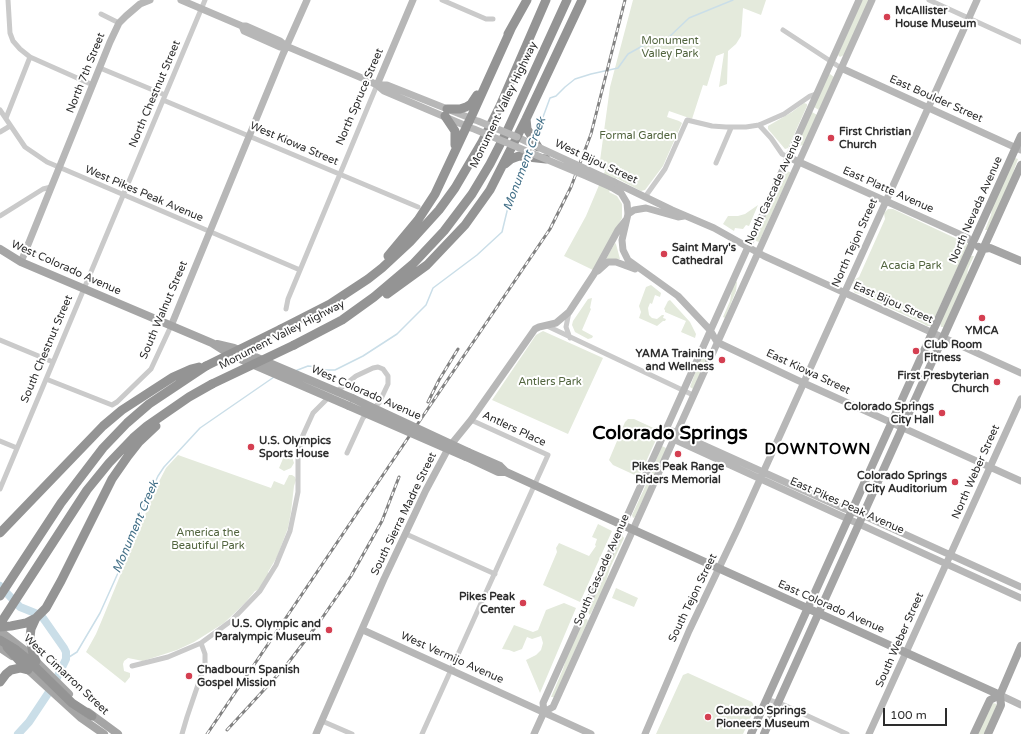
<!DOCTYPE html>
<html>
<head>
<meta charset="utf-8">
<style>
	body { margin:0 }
	#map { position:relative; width:1021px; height:734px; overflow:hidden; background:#fff; font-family:"Varela Round",sans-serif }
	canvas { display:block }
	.scale { position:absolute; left:883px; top:708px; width:64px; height:18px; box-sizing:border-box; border:2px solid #2d2d2d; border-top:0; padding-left:5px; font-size:12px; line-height:14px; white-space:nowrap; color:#2d2d2d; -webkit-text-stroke:3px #fff; paint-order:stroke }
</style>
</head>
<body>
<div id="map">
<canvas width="1021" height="734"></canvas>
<div class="scale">100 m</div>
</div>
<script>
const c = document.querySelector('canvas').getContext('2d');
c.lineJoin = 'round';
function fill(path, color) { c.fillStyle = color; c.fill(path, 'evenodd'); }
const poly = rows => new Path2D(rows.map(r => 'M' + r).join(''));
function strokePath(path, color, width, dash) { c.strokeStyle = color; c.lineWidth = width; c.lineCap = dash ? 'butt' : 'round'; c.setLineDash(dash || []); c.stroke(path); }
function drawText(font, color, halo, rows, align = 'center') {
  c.font = font + ' "Varela Round",sans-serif'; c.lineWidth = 4; c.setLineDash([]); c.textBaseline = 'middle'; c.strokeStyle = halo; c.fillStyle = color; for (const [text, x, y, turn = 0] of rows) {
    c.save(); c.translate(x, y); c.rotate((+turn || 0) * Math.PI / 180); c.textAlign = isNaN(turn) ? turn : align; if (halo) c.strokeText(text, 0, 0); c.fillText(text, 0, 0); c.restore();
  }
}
const green = poly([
	[633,0,766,0,761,15,743,8,741,36,736,44,728,51,727,84,719,87,724,53,716,56,707,86,703,85,692,119,669,111,667,117,679,121,682,123,663,166,645,190,641,191,616,178,609,192,617,196,622,204,622,218,593,270,564,256,586,216,605,171,599,168,610,87],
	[862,0,869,0,844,55,840,57,838,55],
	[830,74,834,77,819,110,814,107,828,75],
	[804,103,807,104,807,106,788,148,785,149,768,129,768,126,792,112],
	[812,112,817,115,803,145,799,146,798,143],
	[1015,158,1018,159,1014,170,1012,179,989,230,985,230,991,215,992,208],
	[786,171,790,172,790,174,759,242,753,240],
	[758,205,749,226,746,225,743,229,735,228,734,231,723,224,728,216,738,216,745,214],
	[888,209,893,209,968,244,931,326,927,326,924,324,860,294,855,293,852,289,854,280,859,277,885,219,884,213],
	[615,243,616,244,620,259,608,260,606,259],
	[970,256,974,256,968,269,967,276,944,327,941,327,940,323],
	[735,281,737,282,736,291,725,318,723,317,730,301,732,289],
	[651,285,661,293,660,297,655,295,652,304,650,303,648,308,649,315,652,318,657,319,662,315,664,315,663,318,666,319,665,321,663,321,657,326,639,318,641,312,639,306,646,287],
	[592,298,590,308,591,309,582,330,593,336,592,338,588,339,575,332,572,325,573,321,588,299],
	[670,300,690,322,696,334,695,338,681,332,686,321,665,312,665,310,664,309,668,301],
	[543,331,603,358,568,434,492,400,536,335],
	[706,350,709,351,710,353,693,389,690,387,698,365,704,351],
	[628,419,634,419,660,431,639,477,613,465,609,460,625,422],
	[662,446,666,448,666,450,635,517,633,518,632,515,651,474,661,447],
	[285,454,288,454,292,457,294,463,291,468,284,471,279,468],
	[178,455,271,488,274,481,284,485,289,475,292,475,295,477,296,480,294,486,291,512,288,528,277,557,268,572,269,575,258,590,255,591,245,603,224,623,194,642,177,650,143,661,128,658,124,661,123,664,124,671,130,673,130,677,125,683,86,652,96,634,104,615,149,505,149,501,166,468],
	[598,524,612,531,580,602,543,585,557,552,556,548,559,543,589,556,596,546,595,545,597,539,592,537],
	[622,535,624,538,610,568,604,588,590,615,587,611],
	[616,588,638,598,634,607,612,598],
	[564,603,576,608,540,693,526,660,536,655,541,650,543,643,541,636,532,639,527,637,522,649,514,652,509,650,502,649,514,625,533,632,538,630,546,610],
	[584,619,587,619,588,621,554,697,551,697,563,669,568,652],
	[688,673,752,702,755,708,743,734,656,734,683,675],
	[993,703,997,704,985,734,977,734]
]);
const stream = poly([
	[536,136,550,98,556,96,565,87,575,79,591,74,618,68,628,54,646,44,667,39,689,18,733,0],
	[295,371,308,366,318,367,326,370,335,370,363,356,397,334,426,305,433,288,477,255,502,232,509,203,521,169,528,161],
	[66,659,77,652,100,613,122,564,140,515,158,476,164,467,200,428,274,377]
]);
const river = poly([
	[0,586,20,607,35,613,43,618,64,648,66,652,66,659,53,686,29,722,18,734]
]);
const street = poly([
	[8,0,10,33,13,41,20,49,30,57,93,85],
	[442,0,486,19,493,19],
	[929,0,1021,42],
	[101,14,119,23],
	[783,30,841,68],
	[100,68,165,95],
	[163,100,418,207],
	[0,110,25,147,47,162,300,270],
	[6,118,30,57],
	[759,125,771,138,782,154,788,157],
	[0,132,10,126],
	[716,163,731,128],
	[645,197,665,169,687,120,712,126,726,127,746,127,759,125,784,114,810,96,816,94],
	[0,216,43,189,51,187],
	[286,309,288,299,377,85],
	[569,312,566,327,570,338],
	[545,325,693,395],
	[0,340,53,362],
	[46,379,112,405,117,402,151,369,171,326],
	[336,392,356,376,373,368,378,367,383,369,388,376,388,384,379,403,363,418,347,453],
	[0,441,17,448],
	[0,489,205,0],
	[406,534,495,574],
	[132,666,168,657,201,643,231,621,260,591,276,565,290,531,298,492,298,454,303,435,313,413,329,397],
	[767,699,784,705,847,734],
	[322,721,352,734],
	[182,734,187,717,205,664,205,654,201,643],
	[422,734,548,455,471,420]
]);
const secondary = poly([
	[181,0,242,26,246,26,280,41,286,46,369,81,377,85,387,85,475,120],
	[242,26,244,31,280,47,286,46],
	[841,68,1021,150],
	[377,85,384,91,471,128],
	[377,85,413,0],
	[517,137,538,147],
	[788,157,968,238,973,244],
	[614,182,672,210,714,228,764,256,1021,373],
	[611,187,621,193,627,203,628,214,622,240,623,250,628,260,678,296,710,330,717,342,723,345,797,380,1021,481],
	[628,214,634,210,646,208,678,217,684,216],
	[21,262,110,42,119,23,126,16,140,4,150,0],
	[598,271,608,262,616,262,635,269],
	[171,326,283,54,307,0],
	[672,431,845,509,869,518,1021,587],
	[669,437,1021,598],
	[363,630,591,734],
	[1000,695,1021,705],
	[544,712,553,707,872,0],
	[316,734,384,579,426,490,449,447,471,420,535,329,539,327,556,323,569,312,594,274,618,230,626,220],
	[534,734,544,712,543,703,859,0],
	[645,734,689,631,738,528,977,0],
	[869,734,1021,399]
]);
const primary = poly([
	[979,247,983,249,990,248,1021,261],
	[0,249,21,262,212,343,231,355,349,406],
	[217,344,234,348,352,398],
	[468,452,500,466,506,472,576,504,1000,695],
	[466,457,498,472,506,472],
	[0,631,27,652,69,694],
	[0,648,12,656],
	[24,666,81,718,104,734],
	[88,712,118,734],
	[751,734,1021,136],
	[764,734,1021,165],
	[974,734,990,700,1000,695],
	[988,734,1001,705,1000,695,1021,646]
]);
const highway = poly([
	[508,34,527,0],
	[447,109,460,109,466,107,471,104,477,95],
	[445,116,455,131,455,145],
	[526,119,527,129,538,147],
	[505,164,511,159,519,156,546,159],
	[388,256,418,220,435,194,473,113,511,29],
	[387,294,427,265,465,225,490,190,526,119,582,0],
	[281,329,330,304,368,279,382,268,410,242,439,210,455,188,482,142,500,106,546,0],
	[294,345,342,320,374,297,413,264,444,231,472,194,490,164,507,131,567,0],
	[0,533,103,426,122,410,173,377,191,369,199,367],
	[0,596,61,503,103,448,127,423,149,404,206,366],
	[36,618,31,629,30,637,33,654,36,661],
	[0,624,74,510,87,490,109,463,133,438,147,426,189,397,212,384],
	[0,627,11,626,26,623,36,618,46,608,61,581,112,479,128,456,139,442,156,426],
	[0,640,15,649,26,658,72,703,92,716],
	[7,647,24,666],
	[0,682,6,674,11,670,20,668,28,670]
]);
const rail = poly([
	[428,402,439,380,458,349],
	[227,730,285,667,320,621,351,576,382,521,399,477],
	[207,734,550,229,571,187,591,134,625,0]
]);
const secondaryBridge = poly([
	[478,121,517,137],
	[474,129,586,176,611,187],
	[538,147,614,182]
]);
const primaryBridge = poly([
	[352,398,468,452],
	[349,406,466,457]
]);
const highwayBridge = poly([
	[206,366,281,329],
	[212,384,294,345]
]);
const markers = [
	[887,17,4,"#d43f51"],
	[831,138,4,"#d43f51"],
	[664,254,4,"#d43f51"],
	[982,318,4,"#d43f51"],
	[916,351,4,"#d43f51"],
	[722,360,4,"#d43f51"],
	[997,382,4,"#d43f51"],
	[942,413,4,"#d43f51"],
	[251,447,4,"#d43f51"],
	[678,454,4,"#d43f51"],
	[955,482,4,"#d43f51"],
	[523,603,4,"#d43f51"],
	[329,630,4,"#d43f51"],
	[189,676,4,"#d43f51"],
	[708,717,4,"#d43f51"]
];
const poiNames = [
	["McAllister",895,11],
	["House Museum",895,24],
	["First Christian",839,132],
	["Church",839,145],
	["Saint Mary's",672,248],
	["Cathedral",672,261],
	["YMCA",982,331,"center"],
	["Club Room",924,345],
	["Fitness",924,358],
	["YAMA Training",714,354,"right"],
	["and Wellness",714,367,"right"],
	["First Presbyterian",989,376,"right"],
	["Church",989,389,"right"],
	["Colorado Springs",934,407,"right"],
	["City Hall",934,420,"right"],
	["U.S. Olympics",259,441],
	["Sports House",259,454],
	["Pikes Peak Range",678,467,"center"],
	["Riders Memorial",678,480,"center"],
	["Colorado Springs",947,476,"right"],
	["City Auditorium",947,489,"right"],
	["Pikes Peak",515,597,"right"],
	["Center",515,610,"right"],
	["U.S. Olympic and",321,624,"right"],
	["Paralympic Museum",321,637,"right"],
	["Chadbourn Spanish",197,670],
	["Gospel Mission",197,683],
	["Colorado Springs",716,711],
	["Pioneers Museum",716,724]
];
const parkNames = [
	["Monument",670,41],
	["Valley Park",670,54],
	["Formal Garden",638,136],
	["Acacia Park",911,266],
	["Antlers Park",550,382],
	["America the",208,533],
	["Beautiful Park",208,546]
];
const streetNames = [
	["North 7th Street",86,73,-68],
	["North Chestnut Street",155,94,-67],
	["North Spruce Street",360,97,-67],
	["East Boulder Street",936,99,24],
	["Monument Valley Highway",504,105,-64],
	["West Kiowa Street",294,144,23],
	["West Bijou Street",596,162,25],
	["North Cascade Avenue",774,190,-65],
	["East Platte Avenue",888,190,24],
	["West Pikes Peak Avenue",144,194,23],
	["North Nevada Avenue",976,210,-66],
	["North Tejon Street",855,243,-66],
	["West Colorado Avenue",66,268,24],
	["East Bijou Street",893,303,24],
	["South Walnut Street",164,310,-67],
	["Monument Valley Highway",282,335,-27],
	["South Chestnut Street",47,349,-67],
	["East Kiowa Street",808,372,25],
	["West Colorado Avenue",366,393,24],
	["Antlers Place",514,429,25],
	["North Weber Street",976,472,-66],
	["East Pikes Peak Avenue",847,506,24],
	["South Sierra Madre Street",404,514,-64],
	["South Cascade Avenue",602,570,-66],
	["South Tejon Street",693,598,-64],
	["East Colorado Avenue",831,607,24],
	["South Weber Street",900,640,-66],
	["West Vermijo Avenue",452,658,24],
	["West Cimarron Street",66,675,43]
];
const waterNames = [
	["Monument Creek",525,164,-69],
	["Monument Creek",136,527,-67]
];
const districtNames = [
	["DOWNTOWN",818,450]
];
const townNames = [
	["Colorado Springs",670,434]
];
fill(green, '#e4eadc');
strokePath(stream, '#cadee8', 1.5);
strokePath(river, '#cadee8', 8);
strokePath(street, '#cacaca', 5);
strokePath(secondary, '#b7b7b7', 7);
strokePath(primary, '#a5a5a5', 8);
strokePath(highway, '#949494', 9);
strokePath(rail, '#828282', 3);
strokePath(rail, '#fff', 1.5, [4.5]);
strokePath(secondaryBridge, '#b7b7b7', 7);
strokePath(primaryBridge, '#a5a5a5', 8);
strokePath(highwayBridge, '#949494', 9);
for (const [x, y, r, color] of markers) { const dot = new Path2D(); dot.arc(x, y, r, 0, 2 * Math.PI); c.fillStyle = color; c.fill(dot); strokePath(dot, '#fff', 1.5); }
drawText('bold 11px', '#2d2d2d', '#fff', poiNames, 'left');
drawText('11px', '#52653f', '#fff', parkNames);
drawText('11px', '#2d2d2d', '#fff', streetNames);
drawText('italic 12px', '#437088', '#fff', waterNames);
c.letterSpacing = '1px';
drawText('bold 15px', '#000', '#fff', districtNames);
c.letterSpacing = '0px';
drawText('bold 19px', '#000', '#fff', townNames);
</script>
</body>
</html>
